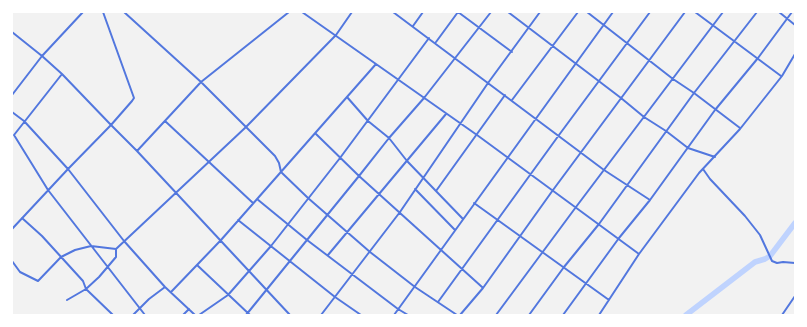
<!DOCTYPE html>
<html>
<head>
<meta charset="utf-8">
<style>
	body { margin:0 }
	#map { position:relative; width:807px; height:327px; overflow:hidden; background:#f2f2f2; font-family:"Titillium Web",sans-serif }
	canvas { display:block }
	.frame { position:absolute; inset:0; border:13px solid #fff; pointer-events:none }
</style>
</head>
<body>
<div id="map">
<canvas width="807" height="327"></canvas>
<div class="frame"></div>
</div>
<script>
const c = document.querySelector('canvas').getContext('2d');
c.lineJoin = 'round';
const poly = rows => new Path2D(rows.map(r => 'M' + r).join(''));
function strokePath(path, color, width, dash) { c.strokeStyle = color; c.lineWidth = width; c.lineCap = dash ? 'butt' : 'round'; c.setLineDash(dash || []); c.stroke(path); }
const river = poly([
	[686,315,755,262,765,259,770,256,795,223]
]);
const minor = poly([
	[83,12,42,56,62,74,111,125,132,101,134,98,103,12],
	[124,12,201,82,275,156,279,163,281,172,308,198,370,252,415,287,457,315],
	[302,12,477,135,639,254],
	[393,12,604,170,650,200],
	[458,12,512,52],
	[508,12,621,98,644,117,666,131,688,148,715,157],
	[587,12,673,79,694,93,740,128],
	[695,12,781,76],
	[779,12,795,25],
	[413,26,423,12],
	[12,32,42,56,12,95],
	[436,42,458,12],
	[62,74,14,135,48,190,145,315],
	[347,97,368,121,389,138,407,161,463,219],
	[512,100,578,12],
	[12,112,24,121,68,169,124,241,165,287,195,315],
	[165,121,253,203],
	[316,134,359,176,482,287],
	[137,151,290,315],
	[703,169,710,179,745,216,760,235,772,261,777,263,783,262,795,263],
	[415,189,455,230],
	[436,191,505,95],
	[257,199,307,240,398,309,408,315],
	[474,203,609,300],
	[22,218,42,236,83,281,86,289,113,315],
	[238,220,335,297,361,315],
	[12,229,68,169,111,125,137,151,201,82,289,12],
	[328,255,446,114],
	[12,261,20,272,38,281,61,257,75,250,91,246,116,249,246,127,336,35,352,12],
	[197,265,250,315],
	[171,292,221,240,376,64],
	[67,300,86,289,99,277,116,257,116,249],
	[438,302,559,135,650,12],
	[133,315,149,299,165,287],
	[183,315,189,309],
	[199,315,228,295,271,246,340,158,429,38],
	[246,315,359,176,389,138,424,98,491,12],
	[321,315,400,212,488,83,540,12],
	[394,315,613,12],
	[460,315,483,288,553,190,685,12],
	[496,315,576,207,723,12],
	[529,315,564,267,599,224,694,93,757,12],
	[563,315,619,238,650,200,715,110,758,58,792,12],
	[599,315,639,254,699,173,740,129,782,76,795,54],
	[782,315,795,296]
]);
strokePath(river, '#bfd3fe', 5.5);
strokePath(minor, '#5277de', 2);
</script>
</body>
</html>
